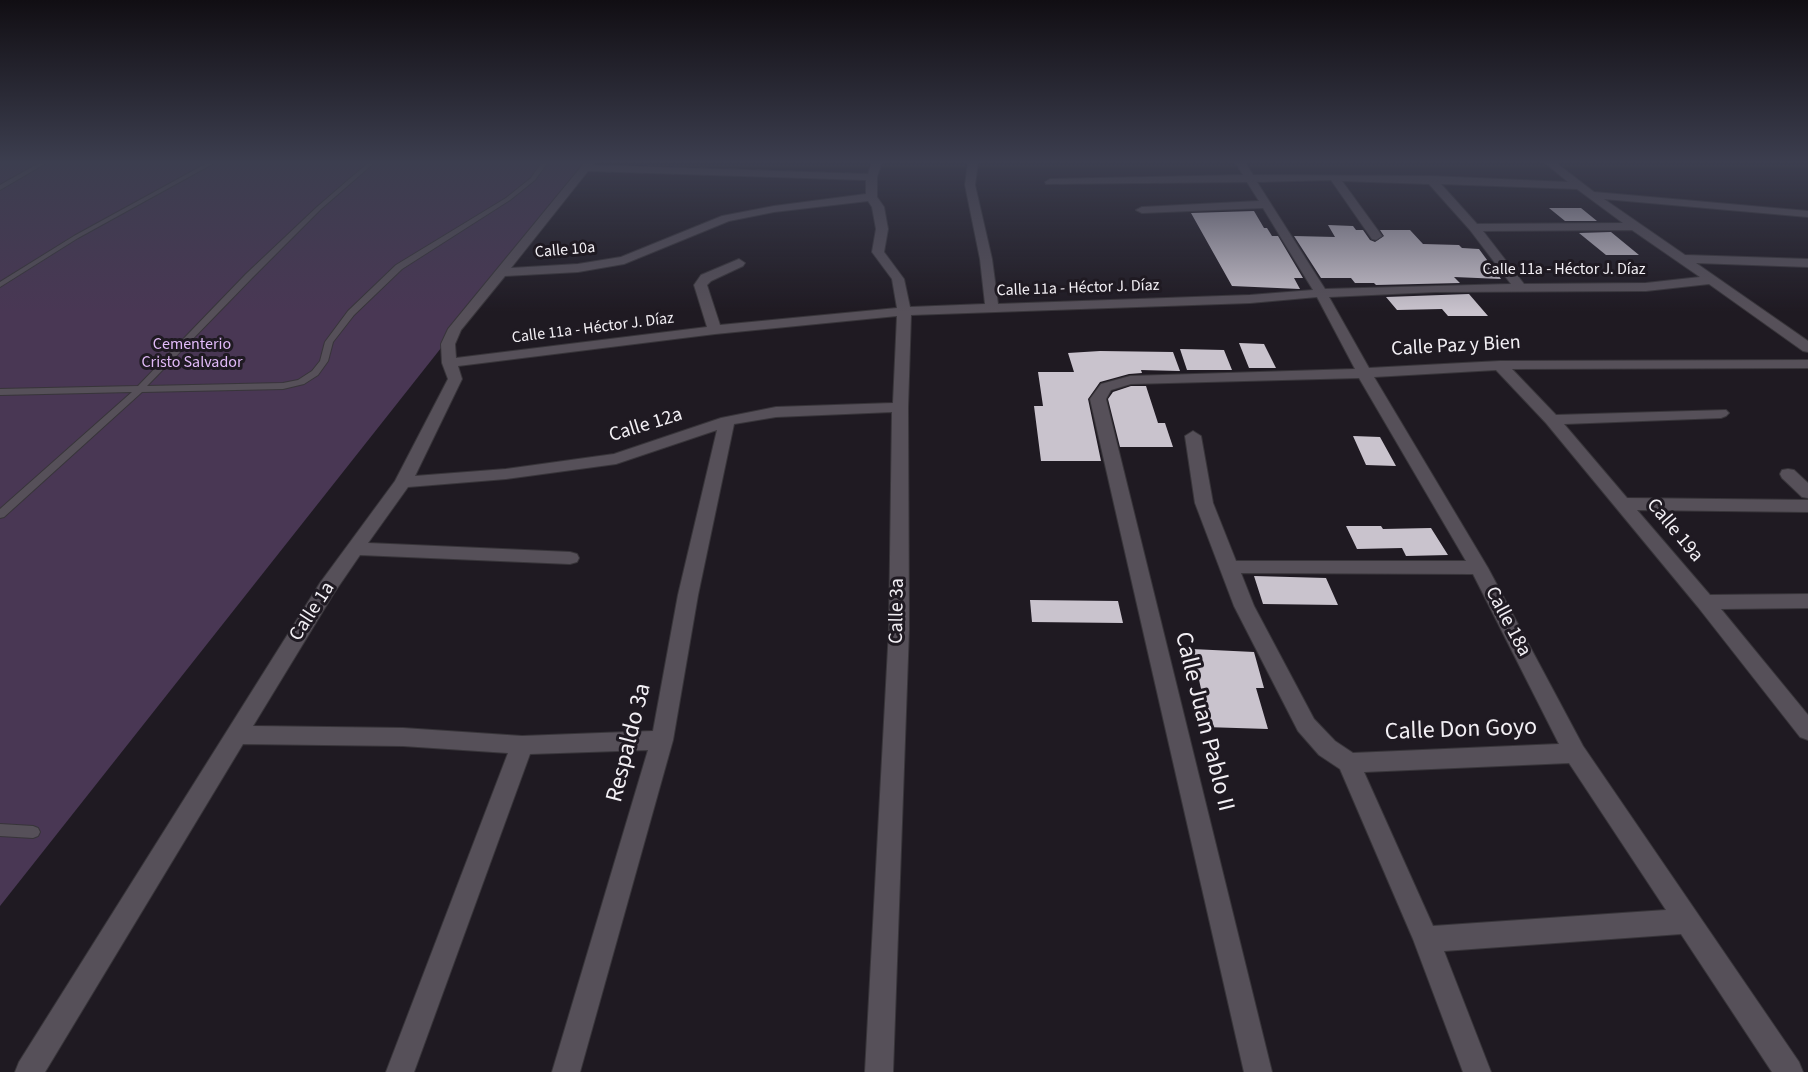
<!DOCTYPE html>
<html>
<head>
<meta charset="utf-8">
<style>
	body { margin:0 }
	canvas { display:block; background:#1f1a22 }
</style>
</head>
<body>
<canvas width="1808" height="1072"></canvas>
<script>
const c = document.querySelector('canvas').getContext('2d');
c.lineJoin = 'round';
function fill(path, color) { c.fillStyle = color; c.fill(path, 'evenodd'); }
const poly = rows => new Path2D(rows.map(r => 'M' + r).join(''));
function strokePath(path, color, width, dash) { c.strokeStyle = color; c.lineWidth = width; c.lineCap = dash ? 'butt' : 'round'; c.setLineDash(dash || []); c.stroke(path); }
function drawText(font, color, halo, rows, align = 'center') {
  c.font = font + ' "Source Sans 3",sans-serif'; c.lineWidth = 6; c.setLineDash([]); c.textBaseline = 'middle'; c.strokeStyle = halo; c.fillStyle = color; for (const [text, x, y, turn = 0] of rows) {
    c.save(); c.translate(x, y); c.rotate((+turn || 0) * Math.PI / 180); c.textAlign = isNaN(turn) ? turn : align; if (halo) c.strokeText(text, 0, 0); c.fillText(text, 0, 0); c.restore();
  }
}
const green = poly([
	[0,162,588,162,0,906]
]);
const building = poly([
	[1549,208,1581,208,1597,221,1565,221],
	[1254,211,1264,228,1267,228,1272,236,1278,236,1303,278,1294,278,1300,289,1232,286,1191,213],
	[1328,225,1353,226,1356,230,1363,230,1370,240,1375,242,1384,236,1380,230,1410,230,1423,244,1459,245,1462,248,1479,249,1501,279,1454,277,1460,283,1376,285,1374,283,1355,283,1351,278,1321,278,1294,236,1335,237],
	[1611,232,1639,255,1606,255,1579,233],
	[1469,294,1488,316,1448,316,1442,309,1397,310,1386,297],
	[1239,343,1264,344,1276,368,1249,368],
	[1180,349,1224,350,1232,370,1187,370],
	[1100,351,1173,352,1180,371,1141,370,1142,373,1129,374,1100,382,1088,399,1101,461,1041,461,1034,406,1043,406,1038,372,1074,372,1068,353],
	[1131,386,1146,386,1158,423,1165,423,1173,447,1120,447,1108,399,1113,392],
	[1353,436,1380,437,1396,466,1366,465],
	[1346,526,1381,526,1383,529,1431,528,1448,555,1406,556,1402,548,1357,549],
	[1254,576,1326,578,1338,605,1263,604],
	[1030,600,1118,601,1123,623,1032,622],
	[1192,649,1254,652,1264,688,1256,688,1268,729,1205,727,1197,693,1202,693]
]);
const lane = poly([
	[41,162,48,162,0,190,0,185,41,162],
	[209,162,216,162,78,238,0,287,0,282,74,236,209,162],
	[369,162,375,162,321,209,252,278,147,386,283,383,298,380,312,371,320,361,325,342,348,311,396,265,506,198,531,178,542,162,548,162,535,180,510,200,402,269,354,315,333,342,328,361,318,375,304,384,283,389,142,392,4,517,0,518,0,509,132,392,0,395,0,389,138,386,246,274,317,207,369,162],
	[0,824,33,826,38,828,40,832,38,836,33,838,0,836,0,824]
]);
const street = poly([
	[585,162,595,162,593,165,868,174,872,162,882,162,877,177,877,197,884,207,888,229,884,252,904,279,910,307,985,304,980,259,965,185,968,162,978,162,975,185,992,259,998,304,1250,295,1313,290,1263,208,1142,213,1136,210,1142,207,1259,201,1247,182,1046,184,1045,182,1050,179,1243,175,1235,162,1245,162,1253,175,1431,176,1568,182,1544,162,1555,162,1594,192,1808,211,1808,217,1604,199,1685,255,1808,259,1808,267,1696,263,1808,341,1808,352,1803,351,1709,284,1646,291,1436,292,1329,297,1369,368,1500,361,1808,360,1808,368,1512,369,1556,415,1726,410,1729,413,1726,416,1721,418,1564,424,1627,498,1808,500,1808,512,1637,510,1710,595,1808,594,1808,608,1721,609,1808,715,1808,740,1800,737,1698,607,1546,423,1496,370,1374,377,1488,568,1583,746,1799,1062,1803,1072,1772,1072,1681,934,1444,951,1491,1072,1463,1072,1413,939,1340,769,1319,755,1298,731,1234,606,1195,503,1185,436,1193,431,1201,436,1213,503,1236,561,1466,561,1359,378,1131,384,1111,390,1106,399,1272,1072,1244,1072,1090,399,1101,384,1130,376,1355,369,1317,297,1250,303,911,315,908,407,909,629,893,1072,865,1072,889,629,892,412,776,417,734,424,698,595,673,740,580,1072,552,1072,648,750,530,754,414,1072,386,1072,508,753,403,746,243,744,45,1072,15,1072,19,1062,320,583,395,481,448,379,442,363,441,344,448,329,585,162],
	[588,171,866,180,866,194,774,206,722,216,621,257,578,264,511,268,588,171],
	[1331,180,1372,239,1376,240,1382,236,1342,181,1429,184,1470,230,1511,284,1325,289,1257,182,1331,180],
	[1441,184,1577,189,1623,223,1477,224,1441,184],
	[868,201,872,207,876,229,872,252,892,279,897,308,720,325,707,285,711,281,743,266,745,263,739,259,701,275,694,285,707,327,456,358,455,344,461,330,505,276,578,272,624,264,729,221,774,212,868,201],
	[1632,230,1700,277,1646,283,1524,284,1483,231,1632,230],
	[897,316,893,403,776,407,721,418,614,454,506,469,415,476,462,379,458,366,715,334,897,316],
	[717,430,678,595,653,731,522,736,403,728,253,726,334,593,360,555,570,564,577,562,579,558,577,554,570,552,368,543,408,487,506,479,616,464,717,430],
	[1241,573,1473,574,1559,744,1353,753,1335,741,1314,719,1254,606,1241,573],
	[1569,763,1666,910,1433,926,1364,772,1569,763],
	[1788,469,1794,470,1808,483,1808,498,1802,497,1782,478,1780,474,1782,470,1788,469]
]);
const farStreetnames = [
	["Calle 10a",565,251,-5],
	["Calle 11a - Héctor J. Díaz",1564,270],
	["Calle 11a - Héctor J. Díaz",1078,289,-2],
	["Calle 11a - Héctor J. Díaz",593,329,-7]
];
const farParknames = [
	["Cementerio",192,345],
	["Cristo Salvador",192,363]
];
const streetNames = [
	["Calle Paz y Bien",1456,347,-3],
	["Calle 12a",646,426,-17],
	["Calle 19a",1674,531,50],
	["Calle 3a",898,611,-89],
	["Calle 1a",313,612,-57],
	["Calle 18a",1507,622,62]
];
const nearStreetnames = [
	["Calle Juan Pablo II",1203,722,76],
	["Calle Don Goyo",1461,731,-2],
	["Respaldo 3a",630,743,-76]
];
fill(green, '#493754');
fill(building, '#c9c3cd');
strokePath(lane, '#38353a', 2);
strokePath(street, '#38353a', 2);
fill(lane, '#565059');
fill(street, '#565059');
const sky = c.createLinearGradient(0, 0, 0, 312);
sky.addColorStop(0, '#110e13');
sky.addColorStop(0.52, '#3c3e4f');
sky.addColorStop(1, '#3c3e4f00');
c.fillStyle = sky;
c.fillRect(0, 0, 1808, 312);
drawText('16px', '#f2eff4', '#1f1a22', farStreetnames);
drawText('16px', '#e1baf8', '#1f1a22', farParknames);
drawText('20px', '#f2eff4', '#1f1a22', streetNames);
drawText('24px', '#f2eff4', '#1f1a22', nearStreetnames);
</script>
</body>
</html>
